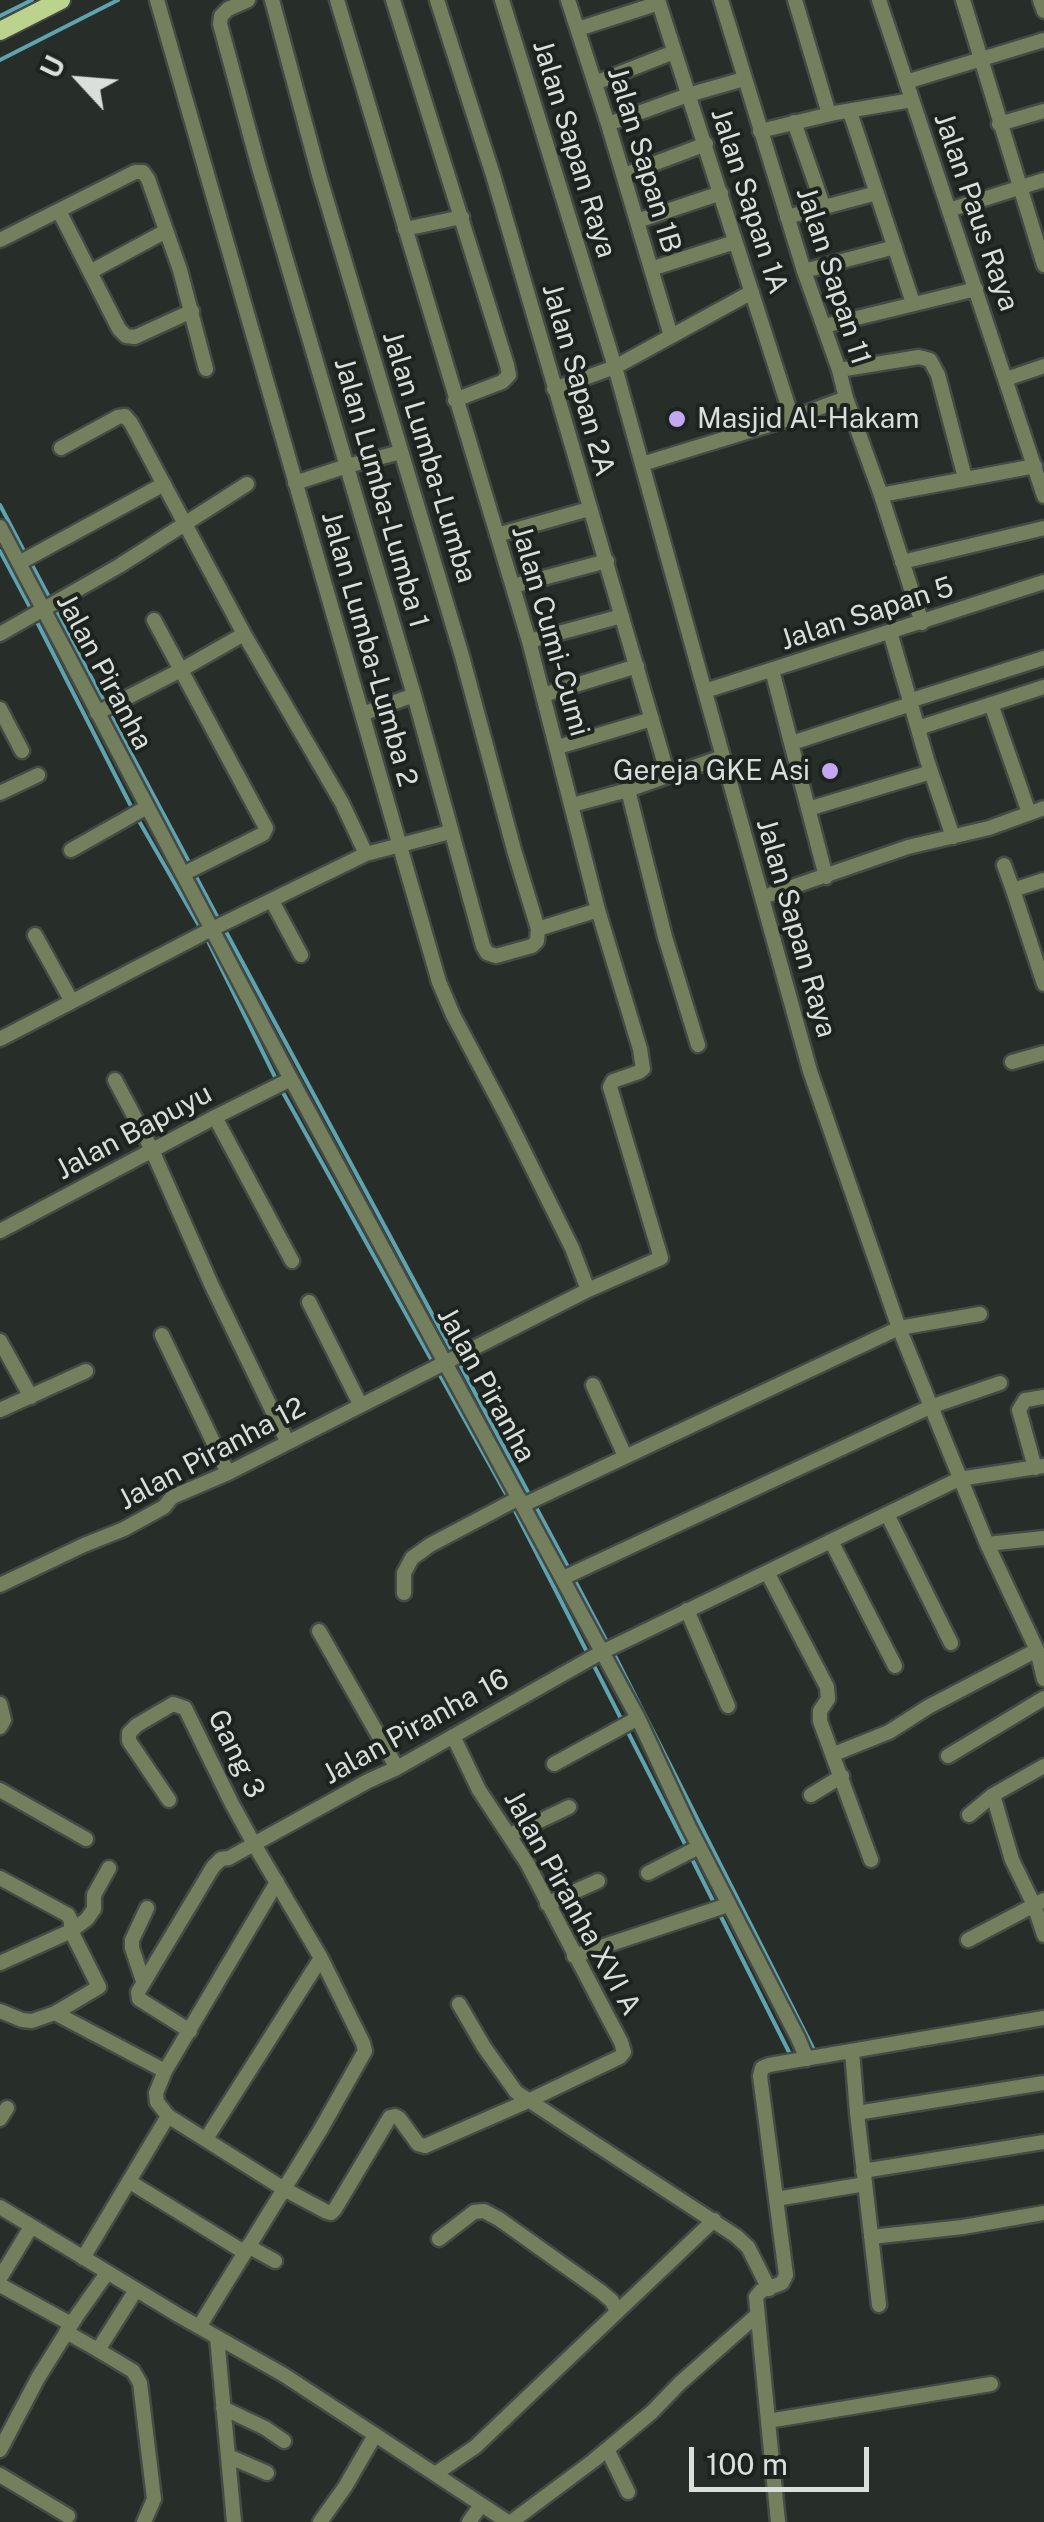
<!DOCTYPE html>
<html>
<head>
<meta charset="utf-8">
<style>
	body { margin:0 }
	#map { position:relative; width:1044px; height:2522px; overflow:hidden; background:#272e29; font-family:"Public Sans",sans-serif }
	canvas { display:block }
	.north { position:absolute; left:30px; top:30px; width:100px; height:100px; -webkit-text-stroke:8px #1d241f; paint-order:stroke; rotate:296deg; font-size:28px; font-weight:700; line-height:40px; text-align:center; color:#dbdfdc }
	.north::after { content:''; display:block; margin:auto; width:35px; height:45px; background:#dbdfdc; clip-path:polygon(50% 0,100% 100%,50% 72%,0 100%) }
	.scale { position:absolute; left:689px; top:2447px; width:180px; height:45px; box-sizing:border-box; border:5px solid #dbdfdc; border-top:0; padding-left:12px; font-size:30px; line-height:35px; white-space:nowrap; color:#dbdfdc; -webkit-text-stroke:8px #1d241f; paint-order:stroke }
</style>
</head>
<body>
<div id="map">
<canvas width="1044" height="2522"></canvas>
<div class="north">U</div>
<div class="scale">100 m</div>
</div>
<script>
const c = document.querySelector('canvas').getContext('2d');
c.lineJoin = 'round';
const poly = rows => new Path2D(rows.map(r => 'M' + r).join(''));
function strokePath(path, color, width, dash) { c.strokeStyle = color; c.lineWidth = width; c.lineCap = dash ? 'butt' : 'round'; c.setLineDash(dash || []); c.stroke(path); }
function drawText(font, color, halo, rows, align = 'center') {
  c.font = font + ' "Public Sans",sans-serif'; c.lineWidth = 8; c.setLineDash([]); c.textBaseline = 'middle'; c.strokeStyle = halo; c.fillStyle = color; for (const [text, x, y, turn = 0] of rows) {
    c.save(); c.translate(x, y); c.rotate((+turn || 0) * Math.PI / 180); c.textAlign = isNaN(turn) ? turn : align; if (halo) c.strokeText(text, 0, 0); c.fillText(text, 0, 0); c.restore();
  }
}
const stream = poly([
	[0,16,32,0],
	[0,60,118,0],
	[0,505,26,555],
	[0,551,32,611],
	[31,563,50,599],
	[54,608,106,705],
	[36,620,135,814,201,929],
	[110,714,190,864],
	[194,873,220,922],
	[225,930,453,1353],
	[206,937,277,1081],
	[281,1089,511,1503,687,1848],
	[458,1361,569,1569],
	[573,1577,608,1644],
	[613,1652,814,2050],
	[691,1857,790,2054]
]);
const minor = poly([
	[157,0,439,982,453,1015,506,1115,572,1248,588,1290],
	[248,0,228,9,221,16,220,24,258,164,414,695,483,946,487,953,496,956,532,946,537,941,538,929],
	[272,0,319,175,462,656,514,850,538,929],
	[393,0,507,365,509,375,502,382,455,400],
	[437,0,493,175,668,775],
	[502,0,615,367,810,1071,899,1328,987,1544,1037,1650,1044,1679],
	[568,0,608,124,671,336],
	[658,0,792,418],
	[721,0,804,271,839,370,846,398,881,495,922,623],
	[795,0,829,114],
	[879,0,1044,496],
	[963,0,1044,265],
	[1040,0,1044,11],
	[578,29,659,3],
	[906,82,1044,40],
	[595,83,674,52],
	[850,112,913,303],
	[794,122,824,208],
	[608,124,688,95,744,79],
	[999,124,1044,111],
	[760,131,835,113,912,100],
	[624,175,706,144],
	[949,210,1044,180],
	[59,211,119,329,126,336,135,337,192,311],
	[787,217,877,193],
	[637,221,721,193],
	[405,229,462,217],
	[0,240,135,172,143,172,148,179,180,270,206,369],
	[651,269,735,242],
	[804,271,895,247],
	[90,272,166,231],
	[824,326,976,289],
	[839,370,919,357,930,360,938,375,965,478],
	[1006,379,1044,366],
	[554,389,615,367,752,292],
	[61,448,118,417,125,416,131,423,244,634,181,670,97,713],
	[642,464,792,418,846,398],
	[295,483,347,466,401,452],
	[881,495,1035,466],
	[0,527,285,1068,638,1718,688,1825,798,2038,807,2059],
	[497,535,589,509],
	[902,562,1044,528],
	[19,563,164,484],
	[513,586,607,561],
	[154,620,266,828,263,834,183,874],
	[890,632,927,760,953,837],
	[0,634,119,566,247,484],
	[529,641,622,616],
	[772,670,826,877],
	[705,691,1044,582],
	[543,695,637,666],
	[909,701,1044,658],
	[991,704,1029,813],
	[0,709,22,751],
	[362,714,414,695],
	[918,728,1044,687],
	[792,743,911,704],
	[558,747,652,719],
	[628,790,665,937,698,1045],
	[0,793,38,775],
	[572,805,628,790,722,757],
	[808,809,931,772],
	[71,850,147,807],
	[366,854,450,832],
	[1004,865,1013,890],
	[1044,880,1013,890,1044,984],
	[763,897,908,847,989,828,1044,808],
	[272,901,301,955],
	[538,929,598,910],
	[35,935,71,1000],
	[0,1039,204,933,366,854,342,803,244,634],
	[1012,1062,1044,1053],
	[115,1080,152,1150,212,1286,287,1441],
	[215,1117,292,1261],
	[0,1231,215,1117,291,1079],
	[309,1302,360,1404],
	[162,1335,228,1473],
	[0,1341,31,1397],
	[593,1385,625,1456],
	[0,1410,86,1371],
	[1035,1468,1019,1410,1025,1400,1044,1397],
	[523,1505,899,1328,980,1314],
	[887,1514,951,1643],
	[831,1541,895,1666],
	[987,1544,1044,1538],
	[767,1572,827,1687,828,1699,820,1711,820,1721,871,1860],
	[563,1578,930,1407,1000,1383],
	[0,1585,84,1545,124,1529,164,1507,172,1497,228,1473,588,1290,661,1258,610,1087,613,1081,639,1072,643,1069,640,1049,598,910,529,641,337,0],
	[404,1593,404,1573,412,1558,430,1545,519,1498],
	[687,1610,728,1706],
	[319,1631,397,1768],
	[0,1704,4,1720,0,1727],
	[834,1754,889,1732,928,1707,1037,1650],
	[948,1756,1044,1698],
	[554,1764,638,1718],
	[0,1790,86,1839],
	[811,1795,842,1776],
	[993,1795,1012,1860,1034,1905,1044,1935],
	[169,1800,129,1741,129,1733,137,1725,173,1704,185,1708,232,1804,254,1844,368,1781,397,1768,602,1652,959,1479,1044,1466],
	[969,1815,993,1795,1044,1766],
	[510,1835,569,1807],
	[648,1873,699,1847],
	[0,1878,68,1915,71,1921,71,1931,99,1987,55,2013,32,2021,22,2020,0,2011],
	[277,1882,165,2071,156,2093,157,2102,168,2116,284,2189,327,2212,331,2213,335,2209,390,2117,395,2116,399,2118,418,2144,425,2146,528,2101,620,2057,624,2052,621,2042,527,1863,479,1790,453,1736],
	[547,1904,598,1881],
	[968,1940,1044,1900],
	[574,1956,728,1905],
	[0,1963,71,1931,87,1919,94,1909,94,1895,109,1868],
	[143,1981,132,1948,132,1940,147,1908],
	[459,2004,484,2047,516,2092,736,2236,748,2247,769,2289],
	[55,2013,165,2071],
	[190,2031,139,1999,138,1992,213,1867,221,1859,229,1858,254,1844,321,1958,363,2043,365,2051,321,2129,199,2327],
	[852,2051,857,2113,879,2305],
	[857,2113,1044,2083],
	[0,2119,7,2108],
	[206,2139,321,1958],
	[863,2171,1044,2142],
	[130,2182,244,2252],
	[776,2199,865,2184],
	[0,2207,178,2315,284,2375,508,2522],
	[871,2237,963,2227,1044,2213],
	[439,2239,474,2212,484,2211,499,2219,600,2291,612,2301,617,2312],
	[248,2246,275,2261],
	[83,2258,168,2116],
	[0,2278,31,2227],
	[0,2285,71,2324],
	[136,2290,98,2350,133,2371,140,2383,154,2499,144,2522],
	[66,2332,98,2350],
	[217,2337,234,2522],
	[223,2408,265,2428,284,2441],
	[768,2421,756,2297,761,2291,782,2283,786,2275,760,2076,762,2068,769,2065,1044,2018],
	[607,2449,628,2492],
	[0,2450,38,2378,76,2317,107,2273],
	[228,2456,267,2473],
	[435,2474,475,2447,714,2220],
	[0,2475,68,2516],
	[320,2522,345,2487,375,2435],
	[469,2522,481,2505],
	[511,2522,593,2461,652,2412,680,2383,757,2315],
	[778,2522,768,2421,991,2384]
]);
const major = poly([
	[0,31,61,0]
]);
const markers = [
	[677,419,10,"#c5a7f1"],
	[830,771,10,"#c5a7f1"]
];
const streetNames = [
	["Jalan Sapan Raya",574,149,73],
	["Jalan Sapan 1B",644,160,73],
	["Jalan Sapan 1A",749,201,72],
	["Jalan Paus Raya",976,212,71],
	["Jalan Sapan 11",833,276,72],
	["Jalan Sapan 2A",578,380,74],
	["Jalan Lumba-Lumba",429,457,73],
	["Jalan Lumba-Lumba 1",381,493,74],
	["Jalan Sapan 5",867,614,-18],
	["Jalan Cumi-Cumi",550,631,74],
	["Jalan Lumba-Lumba 2",369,649,74],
	["Jalan Piranha",104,672,62],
	["Jalan Sapan Raya",796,928,74],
	["Jalan Bapuyu",134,1132,-28],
	["Jalan Piranha",486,1385,61],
	["Jalan Piranha 12",212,1454,-28],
	["Jalan Piranha 16",416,1727,-29],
	["Gang 3",236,1754,64],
	["Jalan Piranha XVI A",572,1903,61]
];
const poiNames = [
	["Masjid Al-Hakam",697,419],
	["Gereja GKE Asi",810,771,"right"]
];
strokePath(stream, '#5ea3ae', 4);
strokePath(minor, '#444a46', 19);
strokePath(major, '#444a46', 22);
strokePath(minor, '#747f5e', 14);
strokePath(major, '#bcd38d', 18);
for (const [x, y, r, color] of markers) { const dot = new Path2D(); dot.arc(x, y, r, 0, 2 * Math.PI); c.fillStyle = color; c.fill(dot); strokePath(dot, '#1d241f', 4); }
drawText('28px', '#dbdfdc', '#1d241f', streetNames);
drawText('28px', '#dbdfdc', '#1d241f', poiNames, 'left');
</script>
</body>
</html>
